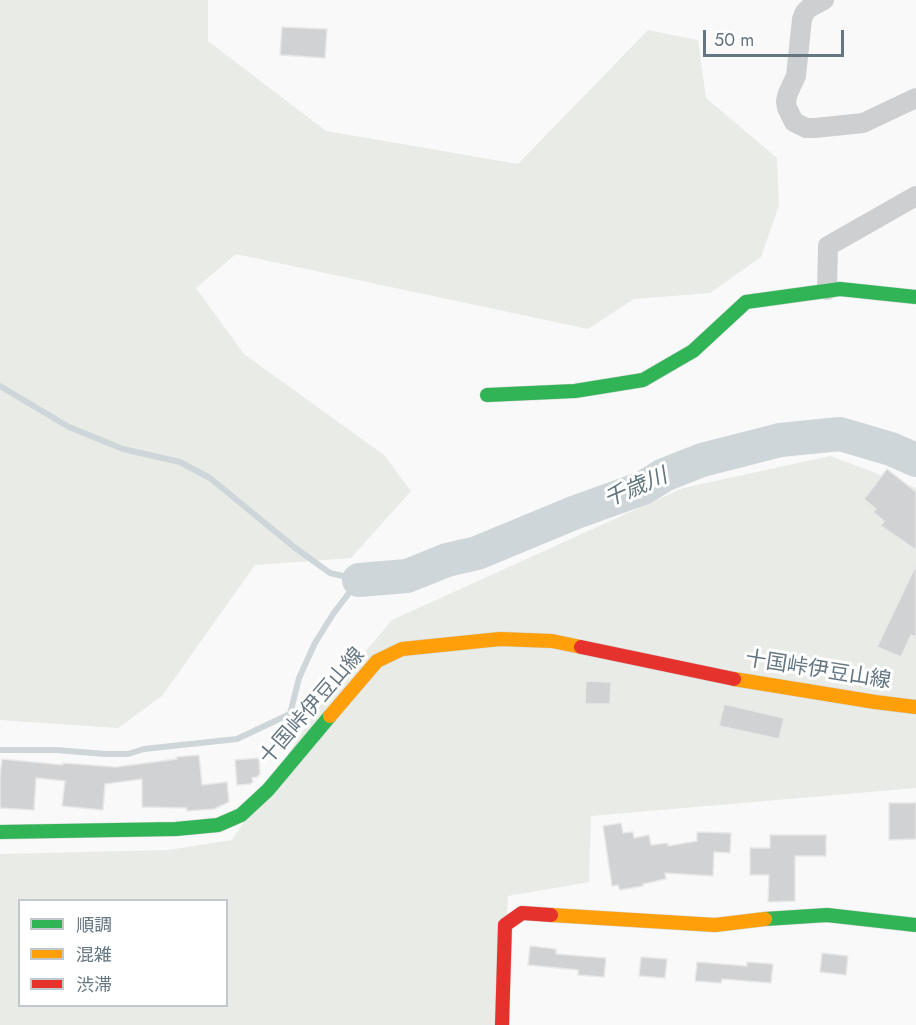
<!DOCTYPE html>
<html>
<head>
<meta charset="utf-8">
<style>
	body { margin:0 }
	#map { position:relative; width:916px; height:1025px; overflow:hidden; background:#f9f9f9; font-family:Jost,"Noto Sans JP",sans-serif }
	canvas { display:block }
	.legend { position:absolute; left:18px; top:899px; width:210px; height:108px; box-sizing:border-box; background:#fff; border:2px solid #c1c8cd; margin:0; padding:8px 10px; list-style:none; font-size:18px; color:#657683 }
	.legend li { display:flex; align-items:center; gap:12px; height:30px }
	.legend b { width:30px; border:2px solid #c1c8cd }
	.scale { position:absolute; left:703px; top:30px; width:141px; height:27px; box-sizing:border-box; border:3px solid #657683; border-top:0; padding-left:8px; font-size:18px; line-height:21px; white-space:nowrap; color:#657683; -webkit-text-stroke:4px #fff; paint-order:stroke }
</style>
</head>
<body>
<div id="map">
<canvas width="916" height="1025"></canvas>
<ul class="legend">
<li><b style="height:8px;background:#30b455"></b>順調</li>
<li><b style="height:8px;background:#ff9f0a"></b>混雑</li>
<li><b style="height:8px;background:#e5322d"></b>渋滞</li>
</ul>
<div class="scale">50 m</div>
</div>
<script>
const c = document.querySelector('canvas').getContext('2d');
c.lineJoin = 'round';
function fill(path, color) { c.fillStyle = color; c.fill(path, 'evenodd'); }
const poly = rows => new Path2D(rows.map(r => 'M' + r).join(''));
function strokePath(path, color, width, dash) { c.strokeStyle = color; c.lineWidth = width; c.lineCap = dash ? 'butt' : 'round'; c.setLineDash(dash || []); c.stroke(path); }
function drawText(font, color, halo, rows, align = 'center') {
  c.font = font + ' Jost,"Noto Sans JP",sans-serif'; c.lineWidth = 6; c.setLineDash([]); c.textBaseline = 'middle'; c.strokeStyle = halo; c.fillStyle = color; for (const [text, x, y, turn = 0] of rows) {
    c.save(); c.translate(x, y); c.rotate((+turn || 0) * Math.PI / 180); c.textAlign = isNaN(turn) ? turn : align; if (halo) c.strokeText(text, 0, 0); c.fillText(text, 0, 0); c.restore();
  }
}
const green = poly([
	[0,0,208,0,208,41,326,131,518,164,648,30,698,40,706,98,777,158,779,205,761,257,710,293,634,299,588,329,236,254,196,288,244,354,384,455,411,491,351,558,255,565,162,696,118,728,0,720],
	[830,456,916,488,916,788,591,816,589,882,508,896,500,1025,0,1025,0,854,168,850,232,840,320,705,392,620,683,488],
	[20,900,226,900,226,1006,20,1006]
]);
const stream = poly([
	[0,386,69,427,123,449,180,462,210,478,294,547,330,573,359,580,333,614,315,643,299,678,290,714,237,739,144,749,128,754,106,754,56,750,0,750]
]);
const river = poly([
	[359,580,407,576,447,560,477,553,576,512,643,488,664,475,702,460,780,440,840,434,891,449,916,460]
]);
const building = poly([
	[282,27,327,29,325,58,280,55,282,27],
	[887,469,916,492,916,550,881,526,884,521,873,512,876,509,864,499,887,469],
	[916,565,916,637,911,635,901,657,877,647,916,565],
	[586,681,611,682,610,704,585,704,586,681],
	[724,704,784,718,779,739,719,726,724,704],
	[199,755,202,785,227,782,229,802,214,809,187,811,187,808,142,807,142,779,105,784,103,810,62,806,65,781,36,778,34,810,0,808,0,775,2,759,63,765,63,763,116,767,177,759,176,757,199,755],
	[259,758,260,774,257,777,252,778,253,782,250,784,237,785,235,760,259,758],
	[889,803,916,803,916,839,889,840,889,803],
	[621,823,623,833,633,832,634,838,649,835,651,845,668,843,668,846,697,841,697,832,731,833,730,853,714,852,713,876,665,873,666,879,643,884,643,886,620,890,618,885,612,886,603,826,621,823],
	[770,835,826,835,826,856,795,856,795,901,768,902,769,875,750,875,750,848,770,848,770,835],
	[530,946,556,949,556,954,606,958,604,977,578,975,578,970,528,965,530,946],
	[822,953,848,956,846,975,820,972,822,953],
	[641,957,667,959,665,978,639,976,641,957],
	[697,962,747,966,747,962,773,964,771,983,722,979,721,983,695,981,697,962]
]);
const street = poly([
	[824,0,809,8,805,12,802,19,796,76,788,93,786,101,787,108,794,122,806,128,815,128,863,123,916,98],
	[827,290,828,246,916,196]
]);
const fast = poly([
	[487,395,575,391,643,380,693,351,746,302,840,289,916,297],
	[0,832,176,829,218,825,241,815,268,790,330,716],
	[765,919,827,915,916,925]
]);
const slow = poly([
	[734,679,875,702,916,707],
	[330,716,377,661,402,649,500,639,552,641,581,647],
	[551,915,715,925,765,919]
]);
const jam = poly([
	[581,647,734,679],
	[502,1025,505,925,522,913,551,915]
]);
const streetNames = [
	["十国峠伊豆山線",818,671,9],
	["十国峠伊豆山線",313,707,-49]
];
const waterNames = [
	["千歳川",636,489,-23]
];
fill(green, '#e8ebe6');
strokePath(stream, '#ced6d9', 6);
strokePath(river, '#ced6d9', 34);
fill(building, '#d0d2d3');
strokePath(building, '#e8e8e8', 1.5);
strokePath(fast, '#d5d6d7', 15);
strokePath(slow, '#d5d6d7', 15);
strokePath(jam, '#d5d6d7', 15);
strokePath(street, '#cecfd0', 20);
strokePath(fast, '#30b455', 14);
strokePath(slow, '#ff9f0a', 14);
strokePath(jam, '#e5322d', 14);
drawText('21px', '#657683', '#fff', streetNames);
drawText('italic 22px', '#60757c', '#fff', waterNames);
</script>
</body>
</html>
